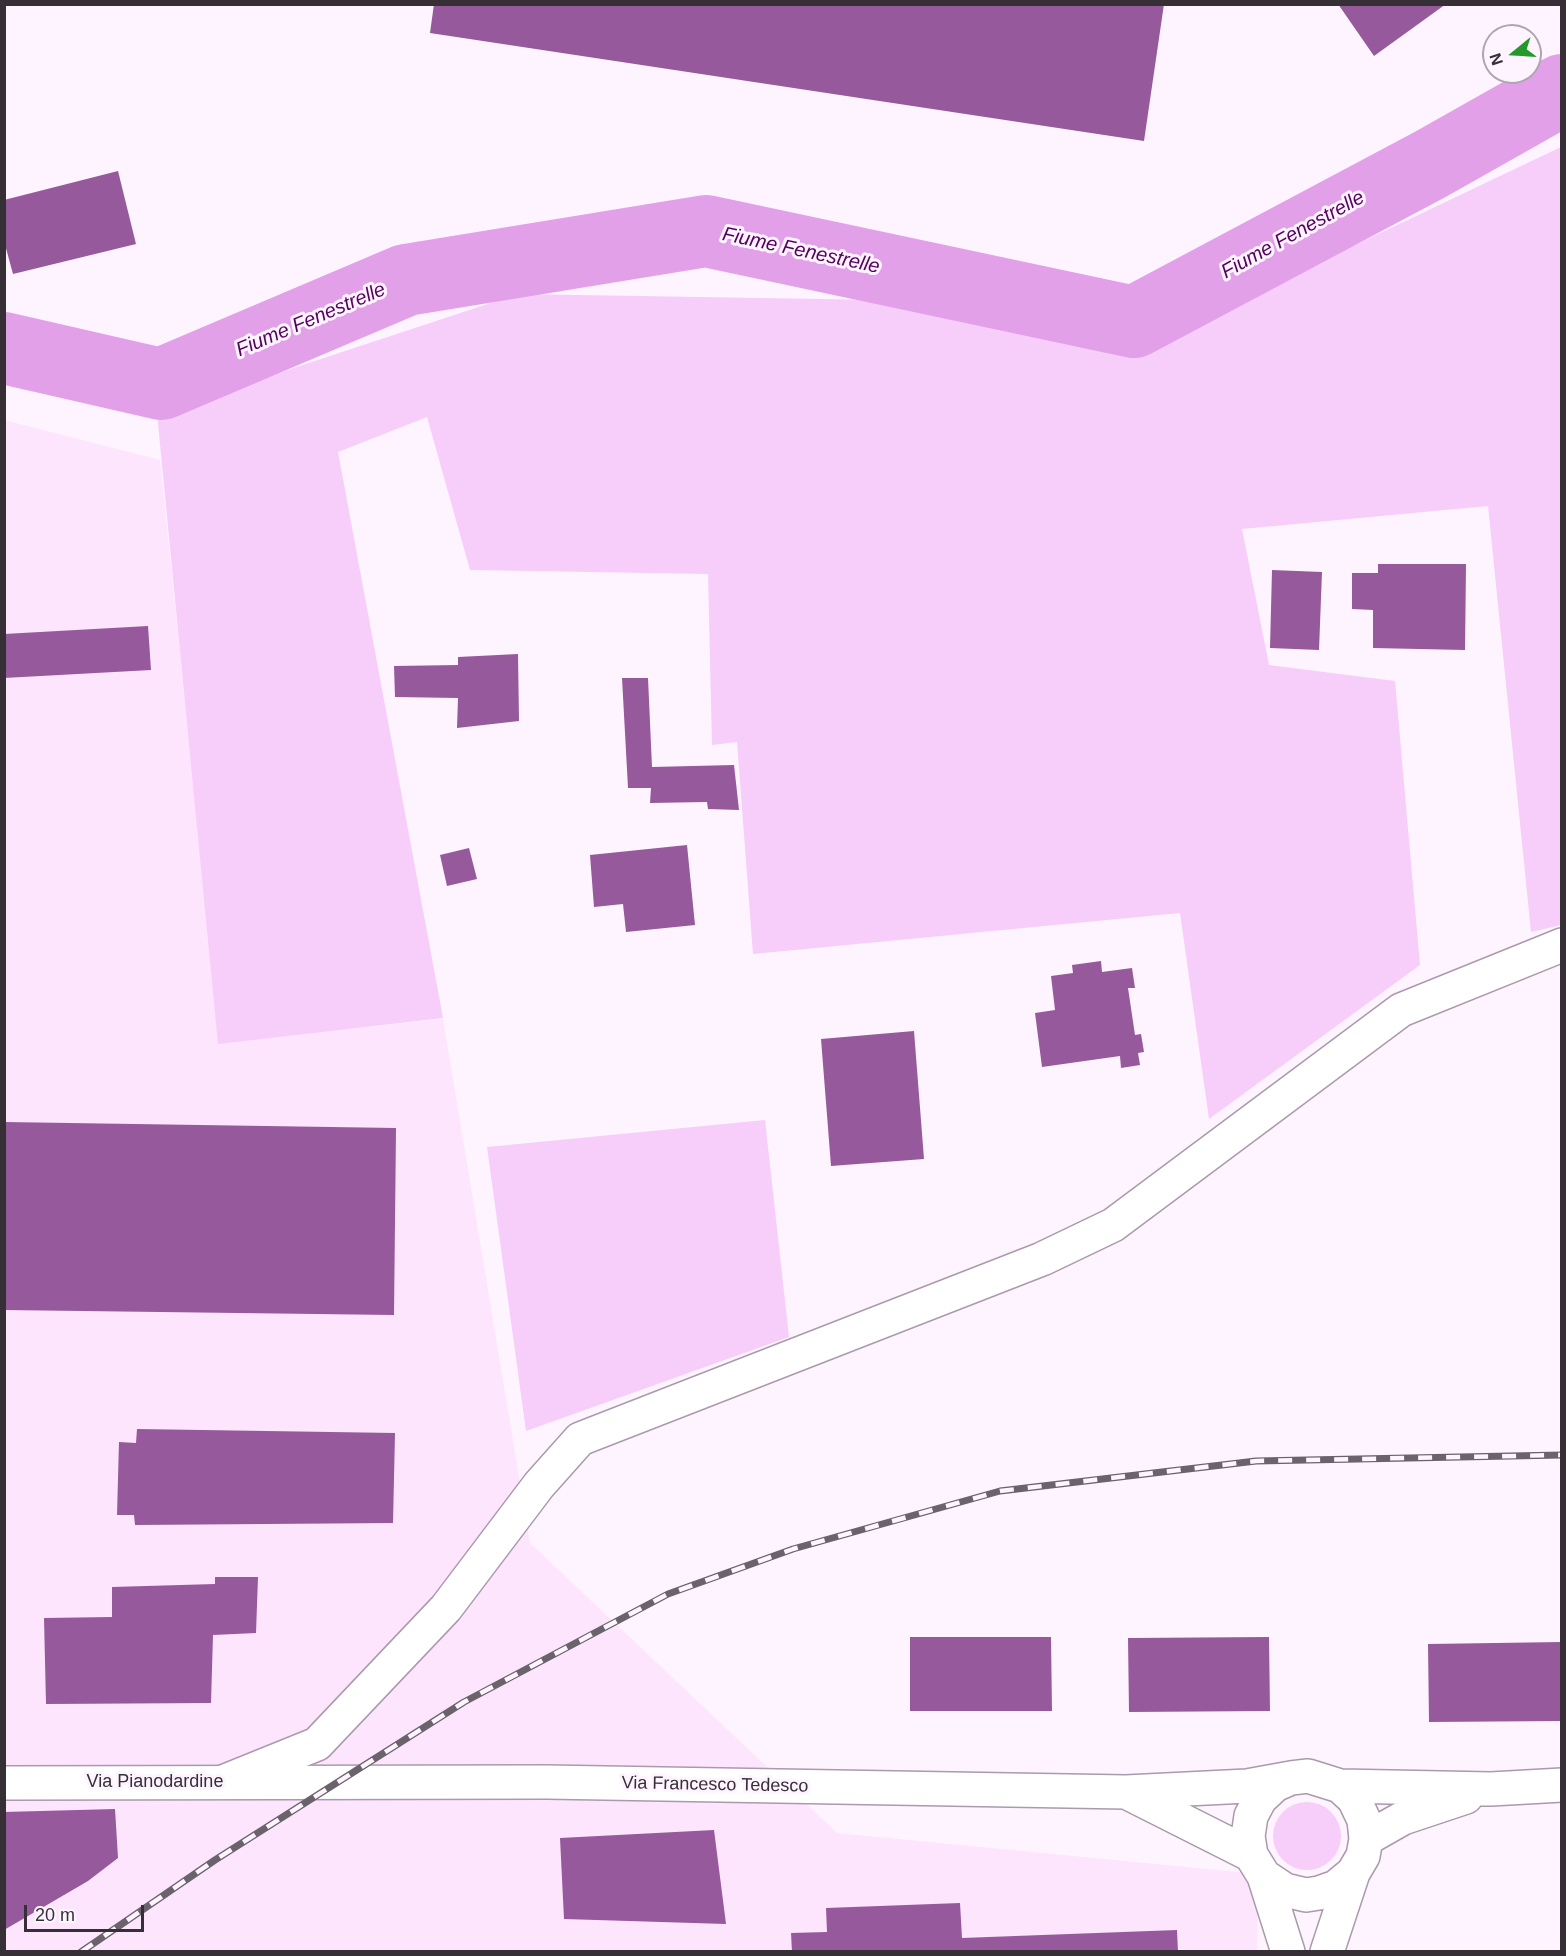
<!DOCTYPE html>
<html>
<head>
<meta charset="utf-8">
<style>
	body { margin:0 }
	#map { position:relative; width:1566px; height:1956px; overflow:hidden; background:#fef4ff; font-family:Helvetica,sans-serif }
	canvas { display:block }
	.frame { position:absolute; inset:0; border:6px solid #362f36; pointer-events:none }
	.north { position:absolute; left:1482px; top:24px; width:60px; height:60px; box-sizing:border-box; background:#fef4ff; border:2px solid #aea5af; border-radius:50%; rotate:252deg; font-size:16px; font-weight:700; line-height:24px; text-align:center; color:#362f36 }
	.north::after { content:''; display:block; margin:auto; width:21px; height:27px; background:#22992a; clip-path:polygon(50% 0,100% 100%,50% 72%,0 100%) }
	.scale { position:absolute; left:24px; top:1905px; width:120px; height:27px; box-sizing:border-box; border:3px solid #362f36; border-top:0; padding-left:8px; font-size:18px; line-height:21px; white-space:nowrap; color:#362f36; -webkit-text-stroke:4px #fef4ff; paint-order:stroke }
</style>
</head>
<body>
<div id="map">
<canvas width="1566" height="1956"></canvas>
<div class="frame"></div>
<div class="north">N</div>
<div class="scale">20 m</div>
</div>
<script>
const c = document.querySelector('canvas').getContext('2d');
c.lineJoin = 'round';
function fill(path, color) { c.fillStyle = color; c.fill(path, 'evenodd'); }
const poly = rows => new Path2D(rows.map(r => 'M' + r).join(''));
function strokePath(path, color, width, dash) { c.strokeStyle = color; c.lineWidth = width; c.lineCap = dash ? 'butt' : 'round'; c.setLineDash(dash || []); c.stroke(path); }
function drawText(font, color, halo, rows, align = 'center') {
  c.font = font + ' Helvetica,sans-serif'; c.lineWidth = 6; c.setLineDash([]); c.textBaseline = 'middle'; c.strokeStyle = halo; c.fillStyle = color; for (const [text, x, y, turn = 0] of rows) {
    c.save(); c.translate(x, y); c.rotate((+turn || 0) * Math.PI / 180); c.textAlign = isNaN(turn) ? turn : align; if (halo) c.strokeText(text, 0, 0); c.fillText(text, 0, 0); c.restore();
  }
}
const built = poly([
	[4,420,160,460,220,1042,443,1019,530,1543,837,1833,1258,1874,1257,1951,5,1951]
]);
const green = poly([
	[1561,147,1561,925,1531,932,1488,506,1242,529,1269,665,1395,681,1420,965,1209,1119,1180,913,753,954,737,742,712,745,708,574,470,570,427,417,338,452,443,1018,218,1044,157,413,518,294,882,300,1111,345,1353,246],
	[765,1120,789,1337,526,1431,487,1147],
	'1273 1836a34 34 0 1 1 68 0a34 34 0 1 1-68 0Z'
]);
const river = poly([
	[4,348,161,384,406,280,706,231,1134,322,1431,164,1562,90]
]);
const building = poly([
	[434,4,1164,4,1144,141,430,33],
	[1338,4,1446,4,1374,56],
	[118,171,136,244,13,274,4,241,4,200],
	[1378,564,1466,564,1465,650,1373,648,1373,610,1352,609,1352,573,1378,573],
	[1272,570,1322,572,1319,650,1270,648],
	[148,626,151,670,4,678,4,634],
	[518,654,519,721,457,728,458,698,395,697,394,666,458,665,458,657],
	[622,678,648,678,652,767,734,765,739,810,708,809,707,802,650,803,651,788,628,788],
	[687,845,695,925,626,932,623,904,594,907,590,855],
	[469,848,477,879,447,886,440,855],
	[1101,961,1102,972,1132,968,1135,988,1128,988,1135,1035,1141,1034,1144,1052,1138,1053,1140,1065,1121,1068,1120,1056,1042,1067,1035,1013,1055,1010,1051,976,1073,973,1072,965],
	[914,1031,924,1159,831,1166,821,1039],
	[4,1122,396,1128,394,1315,4,1310],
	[137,1429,395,1433,393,1523,135,1525,134,1515,117,1515,119,1442,136,1443],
	[215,1577,258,1577,256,1633,213,1635,211,1703,46,1704,44,1618,112,1617,112,1587,215,1584],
	[910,1637,1051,1637,1052,1711,910,1711],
	[1269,1637,1270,1711,1129,1712,1128,1638],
	[1562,1642,1562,1721,1429,1722,1428,1644],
	[115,1809,118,1858,88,1881,4,1930,4,1812],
	[714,1830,726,1924,564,1919,560,1838],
	[960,1903,962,1938,1177,1930,1178,1952,792,1952,791,1933,827,1932,826,1908]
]);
const minor = poly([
	[223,1782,317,1744,446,1608,539,1485,580,1439,1042,1259,1113,1225,1401,1010,1562,945]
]);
const tertiary = poly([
	[4,1783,547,1782,1126,1792,1247,1786,1291,1778],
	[1340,1786,1491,1789,1562,1785],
	[1128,1793,1251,1855,1264,1876,1285,1890,1306,1895,1319,1893,1336,1887,1353,1873,1363,1856,1366,1839,1364,1820,1354,1799,1340,1786,1308,1776,1291,1778,1275,1785,1260,1799,1251,1816,1248,1836,1251,1855],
	[1366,1839,1403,1818,1466,1797],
	[1264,1876,1288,1952],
	[1327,1952,1353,1873]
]);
const rail = poly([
	[81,1952,215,1860,464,1702,668,1594,793,1549,1000,1491,1256,1461,1562,1455]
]);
const streetNames = [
	["Via Pianodardine",155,1782],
	["Via Francesco Tedesco",715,1785,1]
];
const waterNames = [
	["Fiume Fenestrelle",1293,235,-29],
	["Fiume Fenestrelle",801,251,12],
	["Fiume Fenestrelle",311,320,-23]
];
fill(built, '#fce5fd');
fill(green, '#f6cef9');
strokePath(river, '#e2a0e9', 72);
fill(building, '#96599c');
strokePath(minor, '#aa9aac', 36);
strokePath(tertiary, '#aa9aac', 36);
strokePath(minor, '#fff', 33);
strokePath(tertiary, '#fff', 33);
strokePath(rail, '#6a636b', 7);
strokePath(rail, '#fef4ff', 4.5, [14]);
drawText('18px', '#362f36', '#fef4ff', streetNames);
drawText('italic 20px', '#56015f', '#fef4ff', waterNames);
</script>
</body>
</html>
